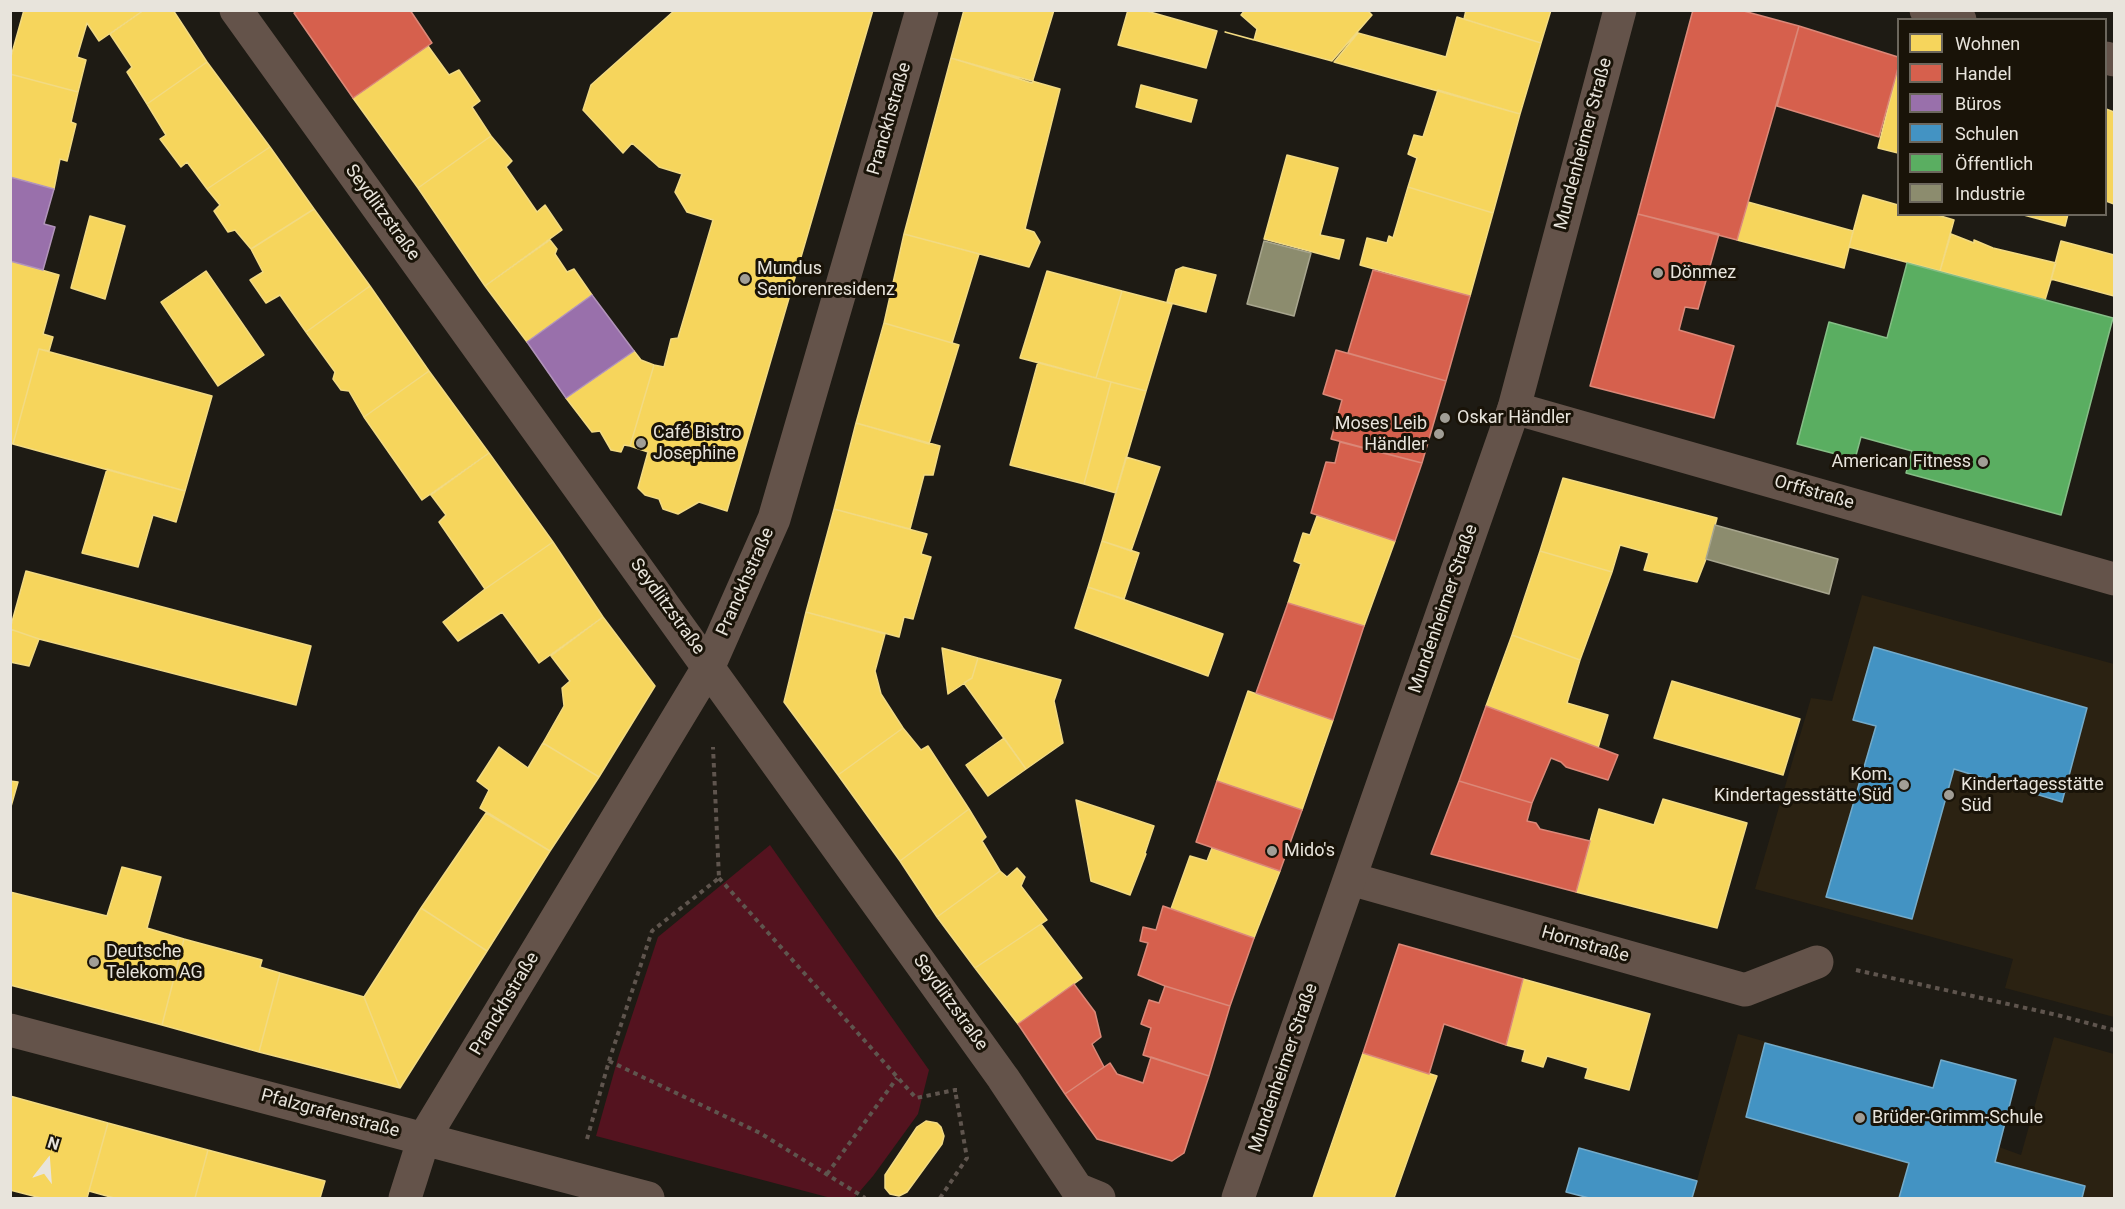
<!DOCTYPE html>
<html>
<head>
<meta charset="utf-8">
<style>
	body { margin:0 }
	#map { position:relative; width:2125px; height:1209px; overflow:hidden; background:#1e1b14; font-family:Roboto,sans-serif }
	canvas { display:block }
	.frame { position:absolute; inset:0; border:12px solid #e8e4dc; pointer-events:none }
	.legend { position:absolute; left:1897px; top:18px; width:210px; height:198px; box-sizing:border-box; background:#191308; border:2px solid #6c675d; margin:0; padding:8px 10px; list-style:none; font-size:18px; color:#e8e4dc }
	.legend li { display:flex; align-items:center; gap:12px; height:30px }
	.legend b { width:30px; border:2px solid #6c675d }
	.north { position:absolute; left:18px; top:1131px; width:60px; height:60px; -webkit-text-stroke:4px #191308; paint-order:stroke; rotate:17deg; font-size:16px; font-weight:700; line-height:24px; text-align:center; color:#e8e4dc }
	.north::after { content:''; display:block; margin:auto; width:21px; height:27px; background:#e8e4dc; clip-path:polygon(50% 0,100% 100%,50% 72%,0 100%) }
</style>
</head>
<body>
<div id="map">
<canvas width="2125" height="1209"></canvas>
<div class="frame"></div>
<ul class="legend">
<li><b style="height:16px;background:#f6d55c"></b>Wohnen</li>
<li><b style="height:16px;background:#d6604d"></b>Handel</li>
<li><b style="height:16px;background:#9970ab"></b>Büros</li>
<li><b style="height:16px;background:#4393c3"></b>Schulen</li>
<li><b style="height:16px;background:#5aae61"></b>Öffentlich</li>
<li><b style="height:16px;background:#8c8c6e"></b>Industrie</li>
</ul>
<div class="north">N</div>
</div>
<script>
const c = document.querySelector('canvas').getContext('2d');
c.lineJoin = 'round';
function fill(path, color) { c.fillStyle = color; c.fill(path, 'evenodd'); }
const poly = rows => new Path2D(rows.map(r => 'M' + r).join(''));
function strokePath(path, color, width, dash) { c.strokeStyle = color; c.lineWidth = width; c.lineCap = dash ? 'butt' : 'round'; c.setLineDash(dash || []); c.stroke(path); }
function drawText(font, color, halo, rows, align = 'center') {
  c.font = font + ' Roboto,sans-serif'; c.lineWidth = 6; c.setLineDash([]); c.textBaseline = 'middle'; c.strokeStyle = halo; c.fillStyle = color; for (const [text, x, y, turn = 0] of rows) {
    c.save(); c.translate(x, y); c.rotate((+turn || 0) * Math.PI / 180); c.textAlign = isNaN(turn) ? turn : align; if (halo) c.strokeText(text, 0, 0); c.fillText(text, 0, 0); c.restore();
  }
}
const built = poly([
	[1862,595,2114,664,2114,1017,2005,988,2013,959,1755,889,1811,698,1832,701],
	[1738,1034,1933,1088,1941,1060,2016,1080,1999,1147,2021,1155,2054,1037,2114,1054,2114,1198,1692,1198]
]);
const green = poly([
	[770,845,929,1070,918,1114,873,1176,854,1198,831,1198,596,1136,618,1058,658,937]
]);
const homes = poly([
	[24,10,144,10,99,41,87,23,77,57,86,60,78,92,10,74,10,60,24,10],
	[144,10,173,10,207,62,147,104,127,72,132,67,110,34,144,10],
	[675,10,873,10,727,511,699,502,678,514,663,509,659,499,645,495,638,488,648,452,630,446,654,365,664,367,671,339,678,338,713,220,687,212,675,192,682,174,659,167,632,143,623,153,583,110,591,85,675,10],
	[964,10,1054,10,1032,83,951,58,964,10],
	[1128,10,1143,10,1217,31,1206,68,1118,45,1128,10],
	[1245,10,1367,10,1372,15,1332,61,1225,32,1254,40,1257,29,1241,15,1245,10],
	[1466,10,1551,10,1541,43,1464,19,1466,10],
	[1457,17,1541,43,1520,114,1334,62,1358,33,1446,57,1457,17],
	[428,46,449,75,459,70,480,101,472,107,491,136,418,188,353,98,428,46],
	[951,58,1060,89,1025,229,1034,232,1040,242,1029,267,904,234,951,58],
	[207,62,270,147,207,189,187,162,181,167,160,139,166,135,147,104,207,62],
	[1898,68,1898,153,1878,148,1898,68],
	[10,74,78,92,71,122,76,124,67,161,60,159,54,189,10,177,10,74],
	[1141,85,1197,100,1191,122,1136,107,1141,85],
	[1438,90,1520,114,1493,213,1408,187,1417,158,1408,154,1414,135,1423,137,1438,90],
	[2106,109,2114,112,2114,204,2106,201,2106,109],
	[491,136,512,161,506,167,537,212,545,205,562,230,485,286,418,188,491,136],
	[270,147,314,209,251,249,235,230,228,232,214,211,220,205,207,189,270,147],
	[1287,155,1338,168,1320,235,1344,240,1339,259,1264,239,1287,155],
	[1408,187,1493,213,1470,296,1360,265,1367,238,1387,243,1389,236,1393,238,1408,187],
	[1863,195,1898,205,1898,214,1934,214,1954,220,1940,271,1849,247,1863,195],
	[1748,202,1853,231,1844,268,1737,240,1748,202],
	[314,209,370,286,306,332,280,295,266,303,250,280,263,272,251,249,314,209],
	[2020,214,2068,214,2065,226,2020,214],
	[90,216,125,226,105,299,71,288,90,216],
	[904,234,979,254,952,343,884,323,904,234],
	[1951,234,1974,243,1974,240,1993,248,2056,263,2045,300,1940,271,1951,234],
	[550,240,557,249,555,254,567,272,574,269,592,295,527,342,485,286,550,240],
	[2061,241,2114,255,2114,296,2051,279,2061,241],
	[10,261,59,275,43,334,53,337,49,351,39,349,13,444,10,443,10,261],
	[1183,267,1216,275,1206,312,1167,302,1176,270,1183,267],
	[206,271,264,355,218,386,161,302,206,271],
	[1047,271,1122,291,1096,378,1020,358,1047,271],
	[370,286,429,371,364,417,349,391,341,390,333,379,335,372,306,332,370,286],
	[1122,291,1172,304,1146,391,1096,378,1122,291],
	[884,323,959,345,929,444,856,423,884,323],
	[39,349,212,396,185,491,13,444,39,349],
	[634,351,641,360,654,365,630,446,624,445,621,452,611,450,600,431,592,432,566,398,634,351],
	[1038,362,1111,382,1084,484,1010,465,1038,362],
	[429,371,489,453,422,500,364,417,429,371],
	[1111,382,1146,391,1116,493,1084,484,1111,382],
	[856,423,940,446,933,475,924,475,910,529,834,509,856,423],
	[489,453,553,542,485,589,439,522,446,515,431,495,489,453],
	[1126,457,1160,467,1131,551,1102,541,1126,457],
	[107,469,185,491,176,522,153,515,138,567,82,553,107,469],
	[1563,478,1717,518,1706,559,1697,582,1644,570,1649,553,1620,545,1612,572,1540,551,1563,478],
	[834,509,927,534,921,554,931,557,913,619,904,617,899,637,806,612,834,509],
	[1317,516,1395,541,1364,626,1288,603,1301,564,1294,561,1303,533,1310,535,1317,516],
	[1102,541,1139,553,1124,599,1088,587,1102,541],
	[553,542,603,617,539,663,502,612,458,641,443,622,485,589,553,542],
	[1540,551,1612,572,1580,660,1512,635,1540,551],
	[26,571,311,646,296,705,39,639,10,629,26,571],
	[1088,587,1223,634,1208,676,1075,628,1088,587],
	[806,612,885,634,875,671,881,694,903,728,838,775,784,702,806,612],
	[603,617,655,686,599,777,543,743,564,706,562,688,570,681,551,656,603,617],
	[10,629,39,639,29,666,10,662,10,629],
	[1512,635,1580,660,1567,703,1608,715,1598,748,1486,706,1512,635],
	[942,648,978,658,972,678,948,694,942,648],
	[978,658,1061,680,1054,701,1063,743,1026,769,964,683,972,678,978,658],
	[1672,681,1800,719,1783,775,1654,738,1672,681],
	[1248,691,1333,720,1302,810,1217,781,1248,691],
	[903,728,921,750,928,746,969,809,900,861,838,775,903,728],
	[1004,738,1026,769,988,796,966,765,1004,738],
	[543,743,599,777,550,851,480,808,489,790,477,781,499,747,528,768,543,743],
	[10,781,18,782,10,810,10,781],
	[1663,799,1747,823,1717,928,1576,892,1599,809,1654,825,1663,799],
	[1076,800,1154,826,1145,853,1146,854,1130,895,1091,881,1076,800],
	[969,809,986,837,982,841,1000,871,937,917,900,861,969,809],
	[486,813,550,851,487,951,421,908,486,813],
	[1212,848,1280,871,1254,938,1171,909,1190,856,1207,861,1212,848],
	[122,867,161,877,147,928,184,939,162,1025,10,985,10,892,107,916,122,867],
	[1017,868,1025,877,1021,886,1047,920,975,968,937,917,1000,871,1007,877,1017,868],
	[421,908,487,951,400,1088,364,997,421,908],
	[1041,924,1082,978,1018,1024,975,968,1041,924],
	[184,939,262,960,260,967,280,973,259,1052,162,1025,184,939],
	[280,973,364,997,400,1088,259,1052,280,973],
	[1523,979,1650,1014,1629,1090,1585,1078,1588,1068,1547,1056,1543,1067,1522,1061,1525,1050,1506,1045,1523,979],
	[1363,1053,1437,1076,1394,1198,1313,1198,1363,1053],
	[10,1096,108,1123,87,1198,41,1198,10,1190,10,1096],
	[926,1121,937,1123,941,1127,944,1136,942,1144,907,1192,899,1196,890,1194,885,1188,885,1175,917,1127,926,1121],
	[108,1123,208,1150,195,1198,114,1198,89,1191,108,1123],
	[208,1150,325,1181,320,1198,195,1198,208,1150]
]);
const shops = poly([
	[298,10,410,10,432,43,353,98,294,13,298,10],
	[1693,10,1740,10,1799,26,1737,240,1638,214,1693,10],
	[1799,26,1898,57,1898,68,1879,137,1777,106,1799,26],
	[1638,214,1719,234,1698,309,1685,307,1679,330,1734,346,1714,418,1590,386,1638,214],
	[1373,270,1470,296,1446,381,1348,353,1373,270],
	[1336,350,1446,381,1422,463,1331,439,1342,400,1323,394,1336,350],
	[1340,442,1422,463,1395,541,1311,513,1326,462,1335,463,1340,442],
	[1288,603,1364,626,1333,720,1256,693,1288,603],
	[1486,706,1618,755,1608,780,1566,767,1561,762,1551,758,1532,803,1459,781,1486,706],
	[1217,781,1302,810,1280,871,1196,842,1217,781],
	[1459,781,1532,803,1527,821,1536,823,1540,829,1590,841,1576,892,1431,854,1459,781],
	[1163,906,1254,938,1230,1006,1165,986,1138,975,1148,943,1140,941,1143,927,1156,930,1163,906],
	[1399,944,1523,979,1506,1045,1444,1024,1429,1074,1363,1053,1399,944],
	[1074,984,1095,1012,1101,1037,1092,1044,1104,1067,1065,1094,1018,1024,1074,984],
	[1165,986,1230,1006,1209,1076,1143,1055,1151,1028,1141,1024,1149,1000,1159,1003,1165,986],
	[1151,1057,1209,1076,1184,1153,1172,1161,1097,1139,1065,1094,1110,1063,1117,1074,1143,1083,1151,1057]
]);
const offices = poly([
	[10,177,54,189,44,224,55,227,43,270,10,261,10,177],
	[592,295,634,351,566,398,527,342,592,295]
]);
const schools = poly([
	[1874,647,2087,708,2062,802,1954,769,1912,919,1826,897,1876,726,1853,720,1874,647],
	[1765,1043,1933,1088,1941,1060,2016,1080,1995,1162,2085,1186,2082,1198,1899,1198,1909,1163,1746,1117,1765,1043],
	[1579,1148,1697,1181,1692,1198,1589,1198,1566,1192,1579,1148]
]);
const public = poly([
	[1907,263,2113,318,2061,515,1906,473,1912,451,1861,437,1855,459,1797,444,1829,322,1887,338,1907,263]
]);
const industry = poly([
	[1264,241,1311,253,1294,316,1247,304,1264,241],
	[1715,525,1838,559,1829,594,1706,559,1715,525]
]);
const path = poly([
	[719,878,916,1098,955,1090],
	[1856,970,2057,1015,2114,1030],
	[609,1061,760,1133,865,1198],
	[587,1139,609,1061,652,931,719,878,713,747],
	[827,1174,897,1078],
	[940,1198,967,1158,955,1090,957,1090]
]);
const minor = poly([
	[236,10,1003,1078,1077,1189,1099,1198],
	[1926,10,1960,20],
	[2106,58,2114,60],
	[1514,408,2114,579],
	[1351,879,1745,990,1817,962],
	[10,1030,648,1198],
	[405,1198,424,1138,709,666,774,519,922,10]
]);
const tertiary = poly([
	[1238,1198,1514,408,1620,10]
]);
const markers = [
	[1658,273,6,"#a19e96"],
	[745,279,6,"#a19e96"],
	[1445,418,6,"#a19e96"],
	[1439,434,6,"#a19e96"],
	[641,443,6,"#a19e96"],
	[1983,462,6,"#a19e96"],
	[1904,785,6,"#a19e96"],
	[1949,795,6,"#a19e96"],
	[1272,851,6,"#a19e96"],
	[94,962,6,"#a19e96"],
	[1860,1118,6,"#a19e96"]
];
const streetNames = [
	["Pranckhstraße",890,119,-74],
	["Mundenheimer Straße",1584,144,-75],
	["Seydlitzstraße",382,213,54],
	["Orffstraße",1814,493,16],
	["Pranckhstraße",746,582,-66],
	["Seydlitzstraße",667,607,54],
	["Mundenheimer Straße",1444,609,-71],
	["Hornstraße",1585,945,16],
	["Seydlitzstraße",950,1003,54],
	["Pranckhstraße",505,1004,-59],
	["Mundenheimer Straße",1284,1068,-71],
	["Pfalzgrafenstraße",330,1114,15]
];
const poiNames = [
	["Mundus",757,269],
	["Seniorenresidenz",757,290],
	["Dönmez",1670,273],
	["Oskar Händler",1457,418],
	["Moses Leib",1427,424,"right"],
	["Händler",1427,445,"right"],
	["Café Bistro",653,433],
	["Josephine",653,454],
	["American Fitness",1971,462,"right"],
	["Kom.",1892,775,"right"],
	["Kindertagesstätte Süd",1892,796,"right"],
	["Kindertagesstätte",1961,785],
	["Süd",1961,806],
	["Mido's",1284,851],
	["Deutsche",106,952],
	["Telekom AG",106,973],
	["Brüder-Grimm-Schule",1872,1118]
];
fill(built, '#2b2212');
fill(green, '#54131f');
fill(homes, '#f6d55c');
strokePath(homes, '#f2da82', 1.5);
fill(shops, '#d6604d');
strokePath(shops, '#db8878', 1.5);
fill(offices, '#9970ab');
strokePath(offices, '#b193ba', 1.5);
fill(schools, '#4393c3');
strokePath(schools, '#74abca', 1.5);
fill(public, '#5aae61');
strokePath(public, '#85be86', 1.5);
fill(industry, '#8c8c6e');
strokePath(industry, '#a8a68f', 1.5);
strokePath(path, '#5f554e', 4, [4.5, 4.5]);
strokePath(minor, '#64534a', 33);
strokePath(tertiary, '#64534a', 33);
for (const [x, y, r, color] of markers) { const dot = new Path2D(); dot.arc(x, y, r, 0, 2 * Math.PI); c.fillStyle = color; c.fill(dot); strokePath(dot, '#191308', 2); }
drawText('18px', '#e8e4dc', '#191308', streetNames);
drawText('18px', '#e8e4dc', '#191308', poiNames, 'left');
</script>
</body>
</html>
